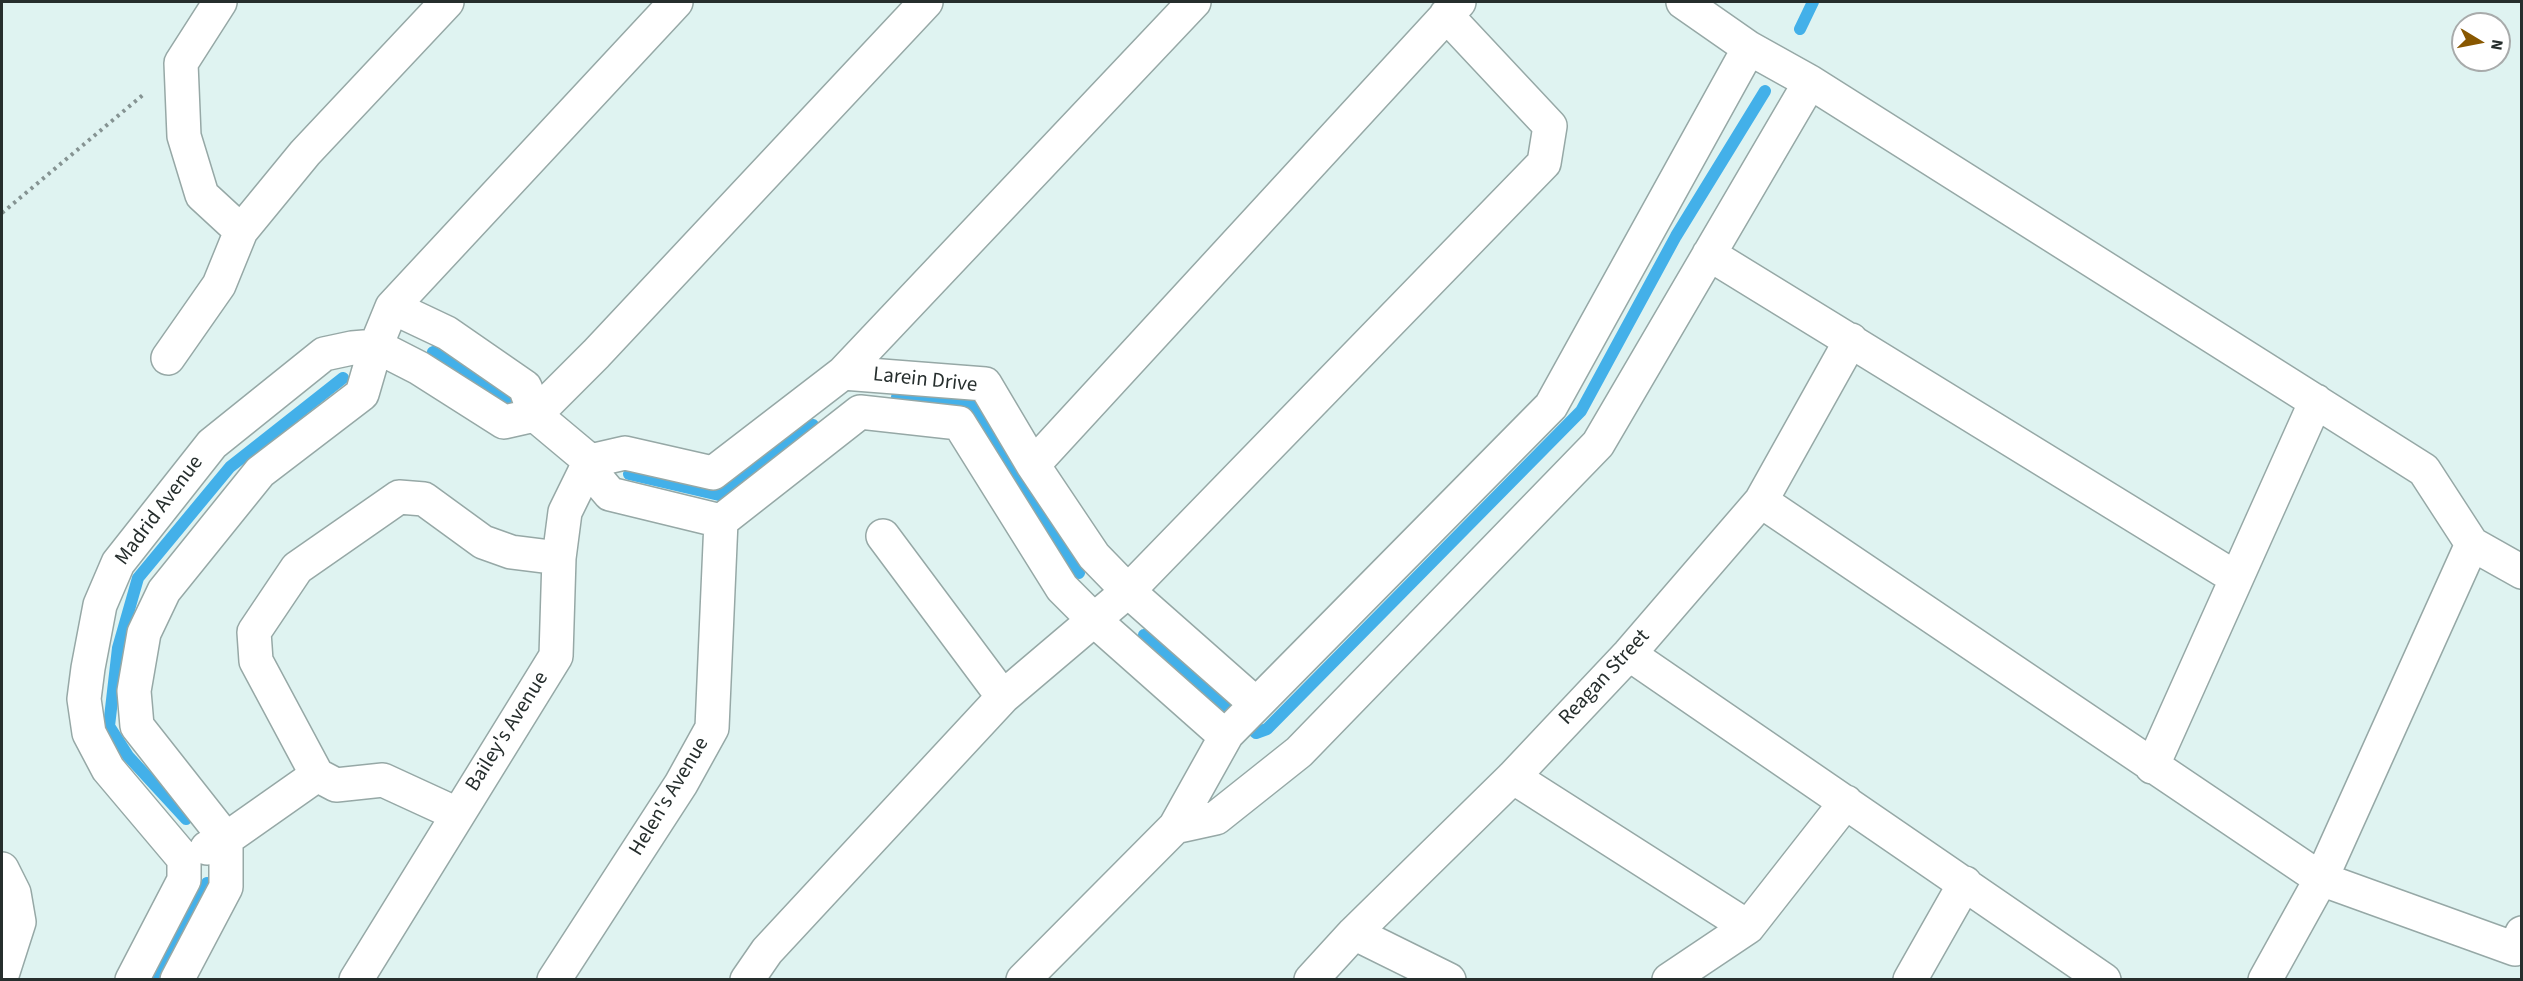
<!DOCTYPE html>
<html>
<head>
<meta charset="utf-8">
<style>
	body { margin:0 }
	#map { position:relative; width:2523px; height:981px; overflow:hidden; background:#dff3f1; font-family:"Source Sans 3",sans-serif }
	canvas { display:block }
	.frame { position:absolute; inset:0; border:3px solid #262e2d; pointer-events:none }
	.north { position:absolute; left:2451px; top:12px; width:60px; height:60px; box-sizing:border-box; background:#fff; border:2px solid #a8abab; border-radius:50%; rotate:100deg; font-size:16px; font-weight:700; line-height:24px; text-align:center; color:#262e2d }
	.north::after { content:''; display:block; margin:auto; width:21px; height:27px; background:#885700; clip-path:polygon(50% 0,100% 100%,50% 72%,0 100%) }
</style>
</head>
<body>
<div id="map">
<canvas width="2523" height="981"></canvas>
<div class="frame"></div>
<div class="north">N</div>
</div>
<script>
const c = document.querySelector('canvas').getContext('2d');
c.lineJoin = 'round';
const poly = rows => new Path2D(rows.map(r => 'M' + r).join(''));
function strokePath(path, color, width, dash) { c.strokeStyle = color; c.lineWidth = width; c.lineCap = dash ? 'butt' : 'round'; c.setLineDash(dash || []); c.stroke(path); }
function drawText(font, color, halo, rows, align = 'center') {
  c.font = font + ' "Source Sans 3",sans-serif'; c.lineWidth = 4.5; c.setLineDash([]); c.textBaseline = 'middle'; c.strokeStyle = halo; c.fillStyle = color; for (const [text, x, y, turn = 0] of rows) {
    c.save(); c.translate(x, y); c.rotate((+turn || 0) * Math.PI / 180); c.textAlign = isNaN(turn) ? turn : align; if (halo) c.strokeText(text, 0, 0); c.fillText(text, 0, 0); c.restore();
  }
}
const stream = poly([
	[1800,29,1813,2],
	[433,352,508,400],
	[897,397,970,404,1079,573],
	[629,474,719,495,813,425],
	[1144,635,1256,733,1267,729,1581,411,1676,236,1765,91],
	[186,819,128,756,109,726,118,648,138,578,230,467,343,378],
	[156,980,207,883]
]);
const path = poly([
	[2,213,144,94]
]);
const minor = poly([
	[220,2,181,63,184,136,202,195,241,231,305,153,447,2],
	[1683,2,1749,48,1810,82,2424,470,2472,544,2522,572],
	[1709,254,2236,578],
	[392,307,447,333,525,387,535,415,590,461,599,481,610,494,721,521,860,412,959,423,1062,588,1093,619,1225,736],
	[376,346,419,368,504,422,535,415,596,354,926,2],
	[168,358,219,285,241,231],
	[843,373,1194,2],
	[590,461,625,453,713,473,843,373,985,384,1033,465,1094,556,1128,591,1256,704],
	[1033,465,1459,2],
	[1761,501,2321,879,2515,949,2522,933],
	[883,536,1003,697],
	[1629,654,2104,980],
	[2152,767,2316,401],
	[1513,777,1748,927],
	[457,814,383,780,336,785,317,775,256,661,254,632,297,568,399,497,424,499,483,542,511,552,559,558],
	[1175,827,1216,818,1299,752,1598,444,1810,82],
	[207,848,226,839,317,775],
	[2,869,14,893,19,922,2,975],
	[1354,933,1449,980],
	[132,980,184,880,184,859,108,769,89,733,84,699,88,668,100,605,118,563,212,444,324,354,352,348,376,346],
	[177,980,226,887,226,839,137,726,134,691,144,633,164,591,260,472,362,394,376,346,392,307,676,2],
	[356,980,556,656,559,558,565,512,590,461],
	[554,980,681,784,712,728,721,521],
	[747,980,767,951,1003,697,1128,591,1544,163,1550,126,1446,15],
	[1023,980,1175,827,1227,734,1551,406,1749,48],
	[1311,980,1354,933,1513,777,1629,654,1761,501,1851,340],
	[1669,980,1748,927,1846,802],
	[1910,980,1965,883],
	[2265,980,2321,879,2472,544]
]);
const streetNames = [
	["Larein Drive",925,381,6],
	["Madrid Avenue",160,511,-53],
	["Reagan Street",1605,678,-47],
	["Bailey's Avenue",508,732,-58],
	["Helen's Avenue",670,797,-59]
];
strokePath(stream, '#43b0e9', 12);
strokePath(minor, '#96a8a6', 36);
strokePath(path, '#859392', 4, [3, 4.5]);
strokePath(minor, '#fff', 33);
drawText('21px', '#262e2d', '#fff', streetNames);
</script>
</body>
</html>
